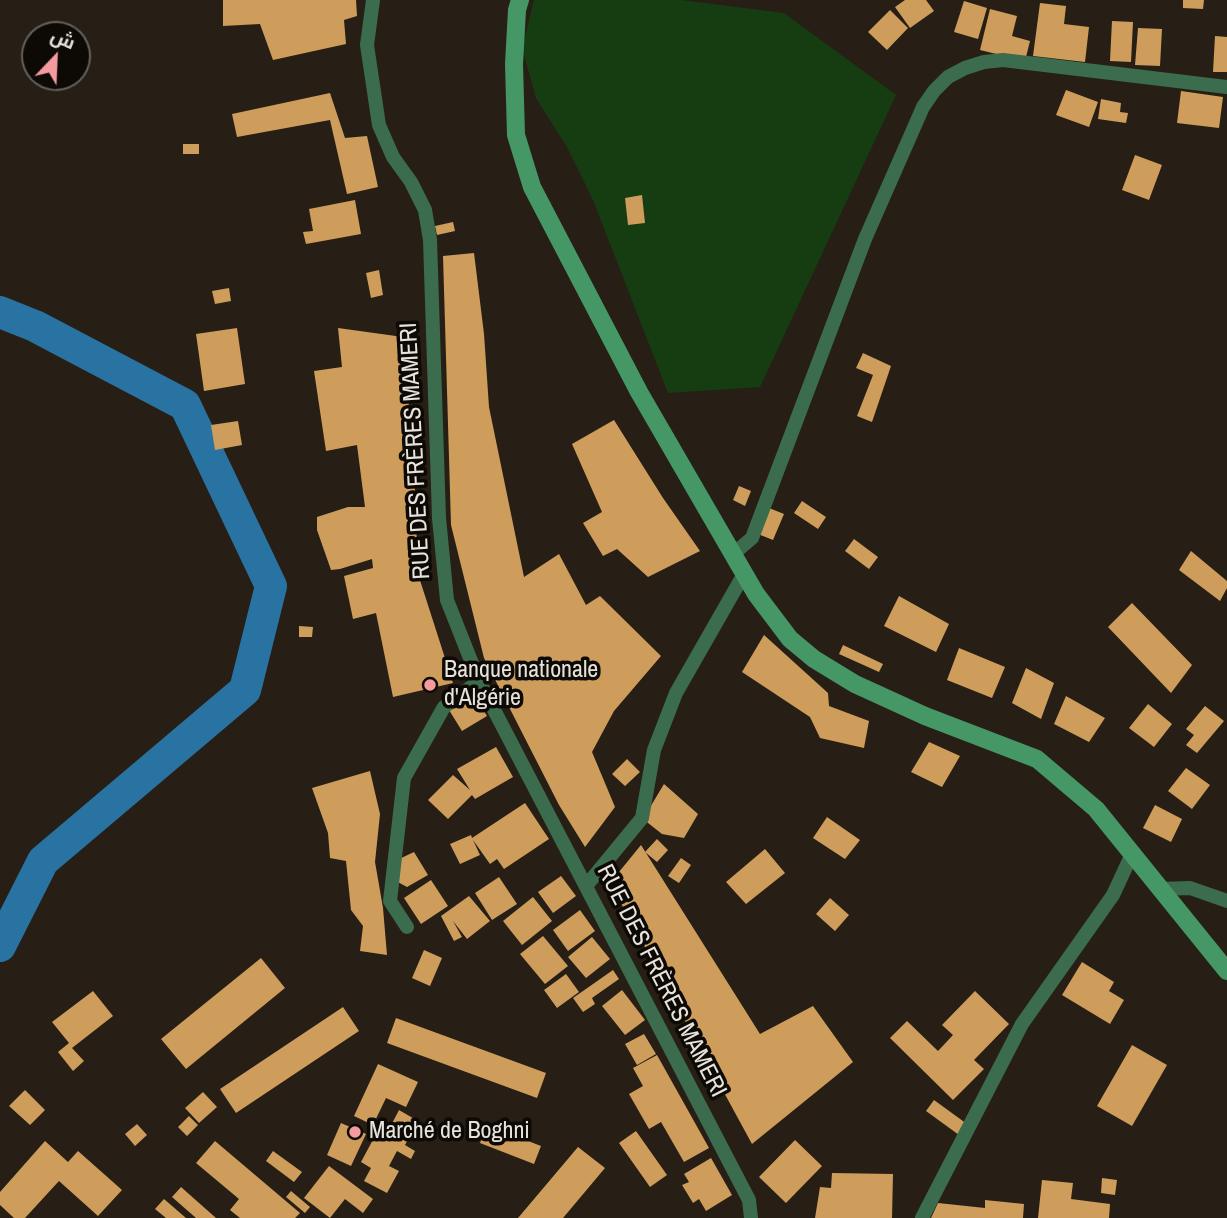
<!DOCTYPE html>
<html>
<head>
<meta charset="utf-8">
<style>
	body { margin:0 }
	#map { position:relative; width:1227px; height:1218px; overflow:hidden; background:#271f15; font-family:"Archivo Narrow",Cairo,sans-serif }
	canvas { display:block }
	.north { position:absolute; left:21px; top:21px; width:70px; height:70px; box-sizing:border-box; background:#0d0a06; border:2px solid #64605b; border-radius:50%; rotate:23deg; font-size:19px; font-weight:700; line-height:28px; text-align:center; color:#e7e2db }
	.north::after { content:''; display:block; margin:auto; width:24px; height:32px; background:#f59b9e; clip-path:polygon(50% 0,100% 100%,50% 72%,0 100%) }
</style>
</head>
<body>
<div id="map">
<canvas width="1227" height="1218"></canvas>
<div class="north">ش</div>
</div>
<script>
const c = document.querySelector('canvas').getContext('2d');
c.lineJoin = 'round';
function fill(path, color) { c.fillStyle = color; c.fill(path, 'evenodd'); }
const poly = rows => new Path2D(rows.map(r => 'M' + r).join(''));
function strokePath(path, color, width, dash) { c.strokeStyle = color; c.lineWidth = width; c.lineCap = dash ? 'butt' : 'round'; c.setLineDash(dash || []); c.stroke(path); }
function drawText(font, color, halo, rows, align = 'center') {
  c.font = font + ' "Archivo Narrow",sans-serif'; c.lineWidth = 7; c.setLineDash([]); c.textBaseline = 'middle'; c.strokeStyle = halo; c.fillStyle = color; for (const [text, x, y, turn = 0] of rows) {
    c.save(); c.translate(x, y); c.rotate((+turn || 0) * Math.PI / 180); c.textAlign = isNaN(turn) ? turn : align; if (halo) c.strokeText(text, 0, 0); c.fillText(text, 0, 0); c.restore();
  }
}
const green = poly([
	[534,0,681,0,784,13,896,95,760,387,668,393,593,200,568,149,536,98,522,48]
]);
const river = poly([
	[0,312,35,326,185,405,271,586,245,690,43,861,0,946]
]);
const building = poly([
	[223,0,356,0,357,16,344,20,346,44,273,60,260,24,223,26],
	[905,0,926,0,934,11,910,28,895,7],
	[1183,0,1204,0,1203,9,1183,8],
	[964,1,987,8,978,39,954,32],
	[1040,3,1066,6,1064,24,1089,27,1085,62,1033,56],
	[990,9,1017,16,1012,36,1030,41,1025,61,980,50],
	[890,10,908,28,887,50,868,32],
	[1112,21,1133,22,1131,62,1110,61],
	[1138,28,1162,29,1160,66,1135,65],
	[1215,36,1227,37,1227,72,1213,72],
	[1066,90,1098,102,1089,127,1056,115],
	[1181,91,1223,97,1219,128,1177,123],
	[330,93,345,138,367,136,378,187,347,194,330,120,237,137,232,114],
	[1101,99,1121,103,1120,112,1128,113,1126,123,1098,119],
	[183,144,199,144,199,154,183,154],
	[1135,155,1162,165,1149,200,1122,190],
	[642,195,645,223,628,225,625,198],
	[355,200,361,234,306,244,303,232,313,231,309,209],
	[453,222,455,231,437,235,435,226],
	[474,253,484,334,489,407,524,577,559,554,586,605,600,596,661,656,614,711,592,752,615,807,585,847,559,805,484,658,451,525,443,256],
	[379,270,383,295,371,298,366,273],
	[229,288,231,301,215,304,212,291],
	[237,328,245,384,204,391,196,334],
	[338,328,403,337,414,467,418,574,453,683,393,697,376,613,353,619,344,576,373,568,372,559,340,569,331,570,317,530,317,517,348,507,365,507,357,445,326,451,314,371,342,367],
	[863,353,891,366,872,422,857,416,873,375,856,368],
	[614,420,663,498,700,551,648,577,617,549,603,556,583,523,602,512,572,444],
	[238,421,242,445,215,450,211,425],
	[739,486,751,491,745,506,733,500],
	[802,501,826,517,818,529,794,513],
	[769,508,784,514,773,540,758,534],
	[854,539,878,557,869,569,845,551],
	[1191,551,1227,581,1227,588,1220,601,1179,570],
	[899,596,949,624,936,652,884,626],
	[1132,603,1192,665,1171,693,1108,627],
	[299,626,313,627,312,637,299,637],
	[764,635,828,693,829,706,869,721,864,748,820,738,810,717,742,672],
	[843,645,883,664,879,672,839,654],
	[959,648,1005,667,992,698,947,680],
	[1026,668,1054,683,1041,719,1012,703],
	[474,695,487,716,462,731,449,710],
	[1066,696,1105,718,1089,742,1054,724],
	[1148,704,1172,724,1154,747,1129,728],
	[1205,706,1224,721,1197,753,1186,745,1194,735,1186,729],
	[929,742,960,756,942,787,911,772],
	[496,747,513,777,475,799,472,795,448,819,428,800,453,775,470,790,457,769],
	[627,759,640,772,625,786,612,774],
	[1186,768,1210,785,1192,809,1168,791],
	[370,771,380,814,375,862,383,908,387,955,360,951,363,926,351,910,346,861,330,858,328,833,312,788],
	[664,784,698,814,684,838,662,834,643,819],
	[525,803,549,839,504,869,497,859,490,864,473,840,480,855,460,864,450,844,471,835,472,838],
	[1155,805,1182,819,1171,842,1143,828],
	[827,817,860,840,845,859,813,838],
	[657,839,668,850,657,862,645,852],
	[641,845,760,1034,813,1006,853,1062,752,1144,610,883],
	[765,849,785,873,746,904,726,882],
	[414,852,428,875,407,887,394,880,397,860],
	[681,858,691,865,679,883,668,876],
	[561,876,576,896,553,913,538,892],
	[499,877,517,904,492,920,475,893],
	[431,880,448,906,421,924,404,898],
	[469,896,490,921,467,939,453,921,462,937,454,941,441,916],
	[533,897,552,921,522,945,503,921],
	[830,898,849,915,835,931,816,914],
	[580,910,595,931,568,951,553,930],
	[543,936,568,966,545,984,520,954],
	[592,937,610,959,586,978,568,957],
	[424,950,442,958,430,986,412,978],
	[261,958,285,988,186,1069,161,1039],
	[1082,962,1114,982,1109,991,1124,1000,1110,1024,1062,995],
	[613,970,619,979,592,998,595,1004,583,1012,573,998],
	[566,974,579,992,557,1008,544,990],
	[622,990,645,1020,625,1035,602,1006],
	[93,991,113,1016,72,1048,84,1061,73,1071,58,1052,69,1043,52,1022],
	[975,991,1009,1024,974,1060,984,1069,953,1100,890,1038,907,1021,938,1051,953,1035,942,1025],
	[343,1007,359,1031,236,1113,220,1089],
	[396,1018,546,1073,537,1098,387,1043],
	[644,1034,656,1054,637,1065,625,1044],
	[1132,1045,1167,1065,1132,1126,1097,1106],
	[657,1055,709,1148,684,1162,661,1122,649,1129,629,1094,643,1086,633,1068],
	[378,1064,418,1082,406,1107,386,1098,373,1125,354,1116],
	[25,1090,45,1110,30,1125,9,1106],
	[203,1092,217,1107,199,1123,185,1108],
	[934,1100,967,1124,959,1135,926,1111],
	[399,1110,418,1121,405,1145,415,1151,411,1159,397,1151,389,1166,399,1171,387,1193,364,1181,371,1168,361,1162,376,1134,384,1139],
	[189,1116,198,1125,187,1136,178,1127],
	[341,1123,366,1134,351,1166,327,1155],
	[137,1124,147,1135,135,1146,125,1134],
	[487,1125,541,1146,534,1164,480,1143],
	[636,1131,667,1175,650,1187,619,1143],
	[795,1140,822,1166,786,1203,759,1177],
	[45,1141,68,1162,78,1151,122,1190,98,1216,59,1181,25,1218,14,1218,0,1205,0,1192],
	[215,1141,300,1213,295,1218,240,1218,230,1210,239,1199,196,1163],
	[578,1147,605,1168,563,1218,518,1218],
	[273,1151,302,1172,294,1182,266,1161],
	[711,1158,732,1195,706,1211,699,1199,693,1203,682,1185,689,1182,684,1174],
	[329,1166,373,1199,363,1213,345,1199,330,1218,304,1198],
	[832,1173,893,1174,892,1218,815,1218,820,1187,831,1188],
	[1102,1178,1117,1180,1115,1195,1101,1193],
	[1042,1180,1073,1183,1071,1199,1110,1204,1109,1218,1038,1218],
	[181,1187,216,1218,196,1218,172,1197],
	[291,1191,310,1207,305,1213,286,1197],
	[164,1199,186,1218,166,1218,155,1209],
	[985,1200,1024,1204,1023,1218,931,1218,938,1203,985,1208]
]);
const street = poly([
	[373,0,367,45,379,125,393,157,411,182,425,210,430,240,439,518,447,600,479,681,749,1200,751,1218],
	[732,555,752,538,865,239,923,107,934,91,948,77,965,68,984,62,1003,60,1227,87],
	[586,886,642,818,654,750,676,693,744,574],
	[1159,889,1190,888,1227,901],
	[407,927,390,901,404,778,444,707,479,681],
	[922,1218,1022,1024,1113,895,1132,854]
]);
const secondary = poly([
	[520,0,517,10,514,64,516,135,532,187,639,392,756,594,790,639,814,659,855,684,925,716,1037,759,1096,809,1227,971]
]);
const markers = [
	[430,685,7,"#f59b9e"],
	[355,1132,7,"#f59b9e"]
];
const streetNames = [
	["RUE DES FRÈRES MAMERI",416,451,-93],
	["RUE DES FRÈRES MAMERI",661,981,63]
];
const poiNames = [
	["Banque nationale",444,671],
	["d'Algérie",444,699],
	["Marché de Boghni",369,1132]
];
fill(green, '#153d11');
strokePath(river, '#2973a2', 32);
fill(building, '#cf9d5b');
strokePath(street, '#3b6c4d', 14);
strokePath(secondary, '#459765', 18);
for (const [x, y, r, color] of markers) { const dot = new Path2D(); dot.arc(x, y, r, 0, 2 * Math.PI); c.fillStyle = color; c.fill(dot); strokePath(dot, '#0d0a06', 2.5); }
drawText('24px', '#e7e2db', '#0d0a06', streetNames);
drawText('24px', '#e7e2db', '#0d0a06', poiNames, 'left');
</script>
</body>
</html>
